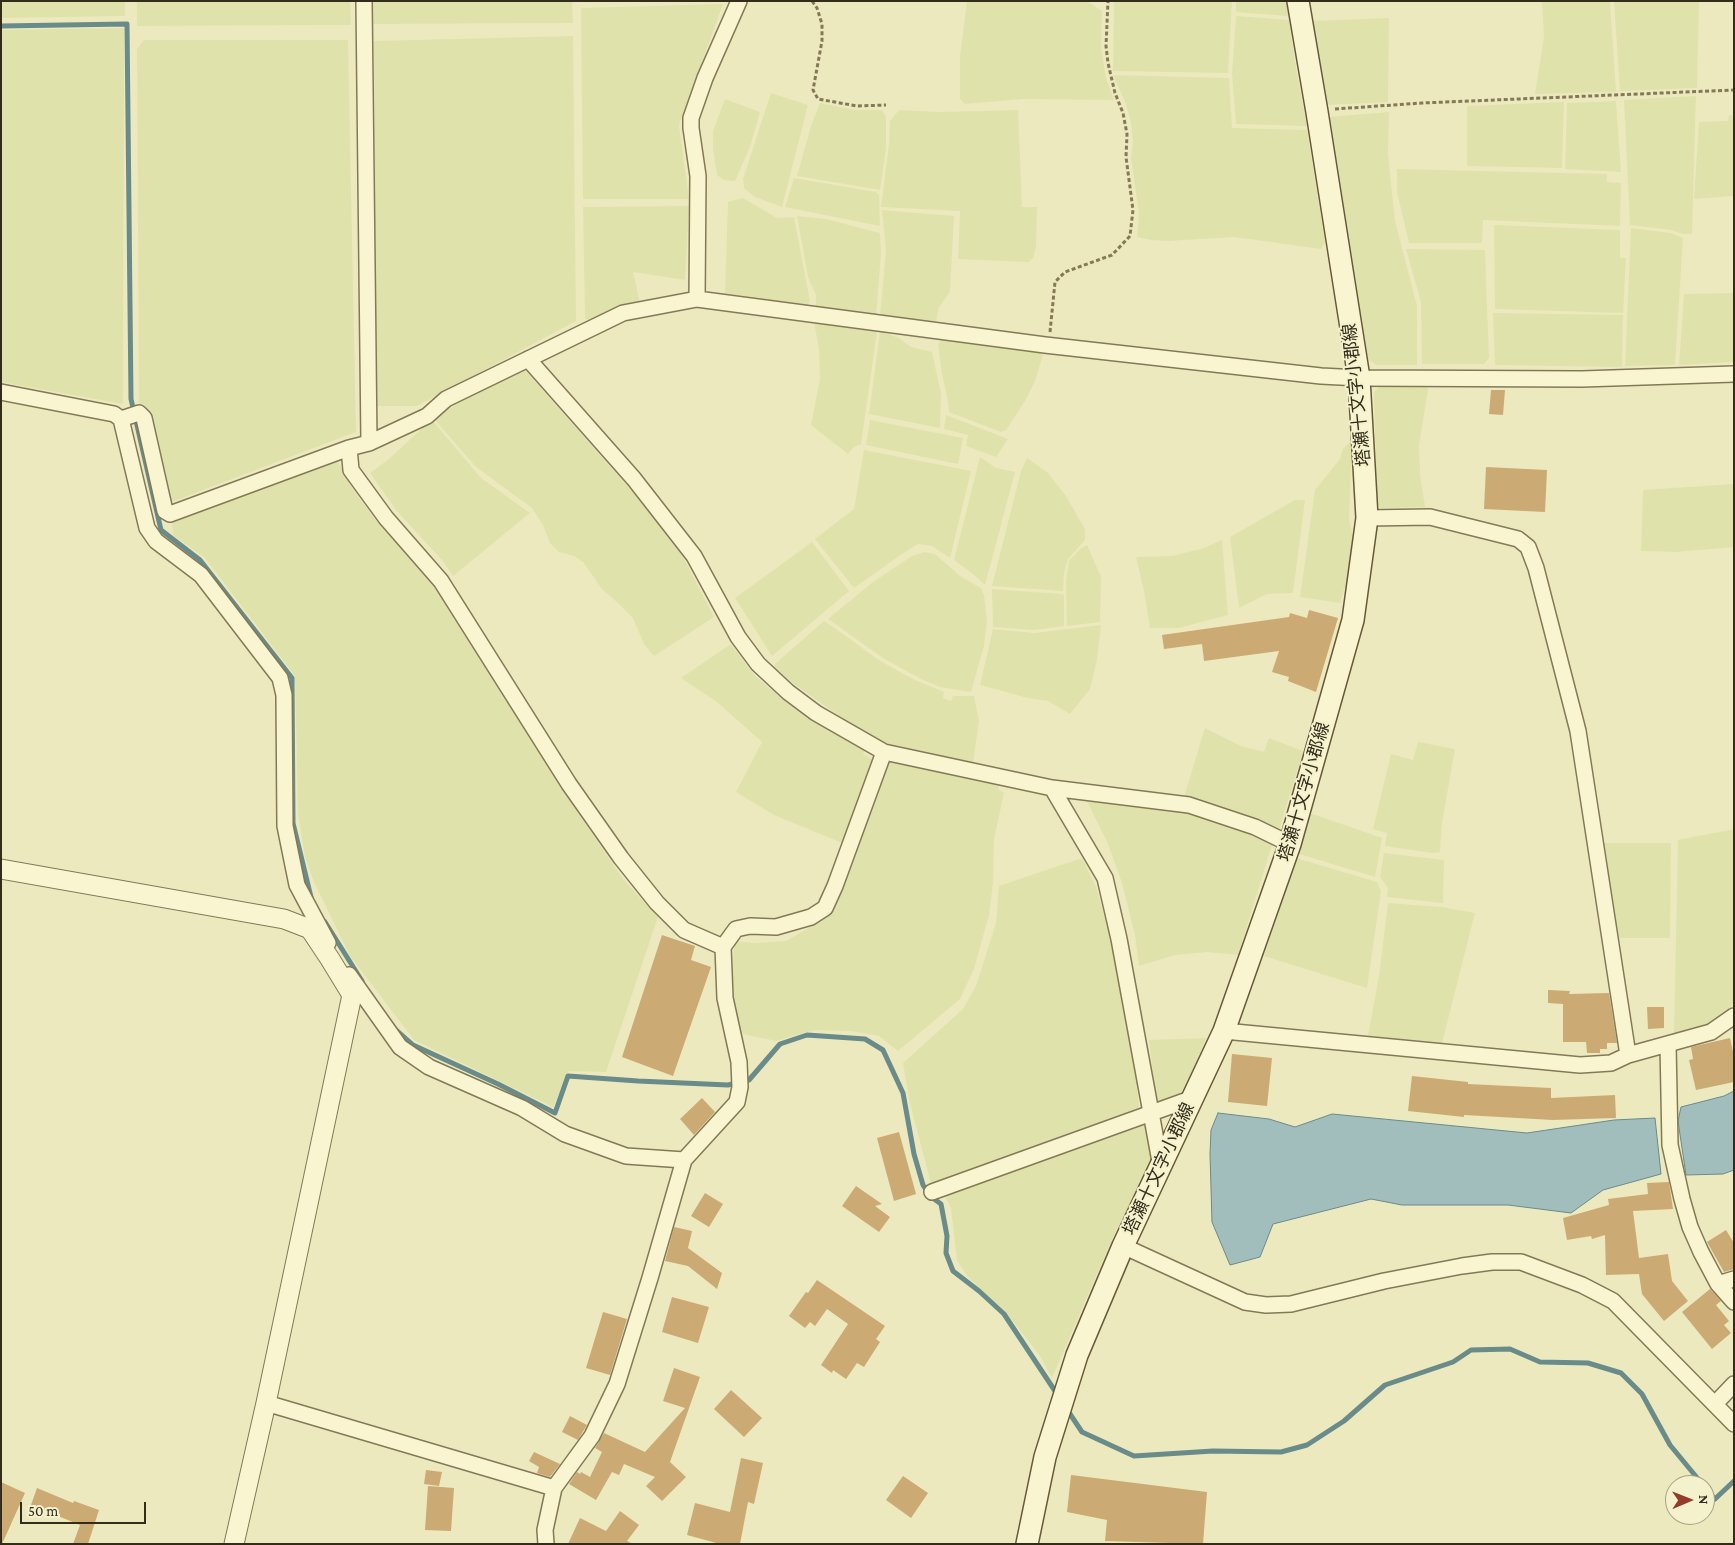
<!DOCTYPE html>
<html>
<head>
<meta charset="utf-8">
<style>
	body { margin:0 }
	#map { position:relative; width:1735px; height:1545px; overflow:hidden; background:#ede9be; font-family:"Crimson Pro",serif }
	canvas { display:block }
	.frame { position:absolute; inset:0; border:2px solid #342c1b; pointer-events:none }
	.north { position:absolute; left:1665px; top:1475px; width:50px; height:50px; box-sizing:border-box; background:#f4f1cd; border:1px solid #a7a286; border-radius:50%; rotate:89deg; font-size:14px; font-weight:700; line-height:20px; text-align:center; color:#342c1b }
	.north::after { content:''; display:block; margin:auto; width:18px; height:22px; background:#933d28; clip-path:polygon(50% 0,100% 100%,50% 72%,0 100%) }
	.scale { position:absolute; left:20px; top:1502px; width:126px; height:22px; box-sizing:border-box; border:2px solid #342c1b; border-top:0; padding-left:6px; font-size:15px; line-height:18px; white-space:nowrap; color:#342c1b; -webkit-text-stroke:4px #f4f1cd; paint-order:stroke }
</style>
</head>
<body>
<div id="map">
<canvas width="1735" height="1545"></canvas>
<div class="frame"></div>
<div class="north">N</div>
<div class="scale">50 m</div>
</div>
<script>
const c = document.querySelector('canvas').getContext('2d');
c.lineJoin = 'round';
function fill(path, color) { c.fillStyle = color; c.fill(path, 'evenodd'); }
const poly = rows => new Path2D(rows.map(r => 'M' + r).join(''));
function strokePath(path, color, width, dash) { c.strokeStyle = color; c.lineWidth = width; c.lineCap = dash ? 'butt' : 'round'; c.setLineDash(dash || []); c.stroke(path); }
function drawText(font, color, halo, rows, align = 'center') {
  c.font = font + ' "Crimson Pro","Noto Sans JP",serif'; c.lineWidth = 4; c.setLineDash([]); c.textBaseline = 'middle'; c.strokeStyle = halo; c.fillStyle = color; for (const [text, x, y, turn = 0] of rows) {
    c.save(); c.translate(x, y); c.rotate((+turn || 0) * Math.PI / 180); c.textAlign = isNaN(turn) ? turn : align; if (halo) c.strokeText(text, 0, 0); c.fillText(text, 0, 0); c.restore();
  }
}
const farmland = poly([
	[1,1,125,1,125,16,1,18],
	[137,1,350,1,351,25,137,26],
	[372,1,572,1,573,23,372,24],
	[967,1,1087,1,1102,11,1101,47,1106,78,1114,100,1022,99,965,104,960,99,960,57],
	[1114,1,1232,1,1228,73,1113,71],
	[1236,1,1288,1,1290,15,1286,16,1236,12],
	[1542,1,1610,1,1616,92,1535,94,1544,37],
	[1614,1,1699,1,1697,88,1620,91],
	[723,4,679,125,689,199,583,199,581,8],
	[1236,16,1289,20,1297,74,1307,126,1236,124,1232,74],
	[1389,18,1388,102,1327,105,1312,21],
	[124,28,123,404,1,382,1,30],
	[573,36,576,321,417,406,376,406,374,41],
	[144,40,348,40,356,432,169,503,139,406,137,49],
	[1113,75,1229,78,1232,128,1307,130,1325,242,1321,249,1234,237,1168,241,1151,240,1137,237,1139,213,1131,158,1133,142,1131,123,1126,104],
	[771,93,808,105,782,207,755,197,744,188,743,179],
	[1696,96,1692,234,1682,234,1671,230,1630,225,1624,100],
	[725,99,760,112,750,147,735,181,724,180,717,175,713,149,713,131],
	[1616,101,1621,172,1565,169,1567,103],
	[1564,102,1562,168,1467,166,1467,106],
	[820,103,855,110,882,110,886,116,886,149,880,190,797,176,811,126],
	[899,110,940,112,1018,110,1022,207,1037,207,1036,247,1033,258,1029,262,958,259,960,211,881,207,889,144,890,121],
	[1389,112,1388,154,1395,221,1417,306,1417,365,1376,365,1368,359,1345,226,1329,117],
	[1729,115,1734,115,1734,196,1694,199,1699,122,1728,121],
	[1397,169,1607,174,1607,182,1621,183,1620,226,1483,220,1482,243,1409,243,1397,192],
	[794,178,876,192,879,195,880,226,785,207],
	[743,198,777,218,794,217,810,301,807,306,725,293,728,202],
	[689,206,685,280,633,272,640,303,613,308,592,321,585,319,583,207],
	[882,210,954,216,950,292,939,307,935,326,880,316,886,250],
	[797,216,826,219,880,233,881,254,876,316,816,306,816,295,808,277],
	[1494,225,1620,230,1620,258,1626,258,1623,313,1495,309],
	[1631,228,1671,233,1683,238,1675,365,1625,366],
	[1406,249,1485,250,1489,358,1484,364,1422,364,1421,302],
	[1734,293,1734,362,1679,365,1684,294],
	[1493,313,1623,315,1622,367,1495,365],
	[814,322,877,332,861,444,854,447,848,454,811,425,820,379,819,349],
	[880,331,899,338,911,347,932,352,941,394,940,428,869,414],
	[942,339,1008,347,1039,353,1043,355,1035,381,1025,401,1006,430,1001,432,949,412,948,401,942,374,938,345],
	[523,368,660,523,678,547,714,617,654,656,644,644,633,618,619,604,602,589,583,562,574,556,559,552,550,543,543,525,532,508,476,467,434,419,451,407],
	[1427,386,1428,390,1419,445,1420,474,1425,507,1381,508,1377,504,1374,392,1379,387],
	[946,415,1008,439,996,457,966,446,968,435,944,429],
	[870,420,963,438,958,464,866,445],
	[430,421,433,421,481,478,530,513,453,576,442,560,396,510,370,473,389,459],
	[1352,440,1349,519,1353,537,1346,583,1340,603,1300,597,1315,490,1340,459,1343,449],
	[864,450,971,471,950,558,932,546,918,544,902,554,854,588,815,539,854,509],
	[980,457,996,468,1015,472,985,585,973,574,954,560],
	[1027,458,1048,473,1066,496,1085,529,1085,540,1068,559,1064,573,1063,591,992,586,1021,471],
	[337,460,350,485,374,518,430,581,444,601,570,801,623,879,658,917,606,1072,569,1071,553,1107,414,1040,350,956,314,882,305,857,298,814,295,676,205,558,173,535,172,522],
	[1734,484,1734,547,1676,552,1641,551,1643,490],
	[1295,500,1305,500,1293,593,1267,594,1239,608,1230,537],
	[1222,540,1228,615,1179,628,1150,628,1144,591,1136,557,1172,556,1204,548],
	[812,542,849,591,772,656,735,598],
	[1087,545,1101,577,1100,622,1067,626,1066,581,1069,561,1080,549],
	[924,552,935,554,960,576,981,588,984,595,987,621,984,646,971,692,940,687,921,679,883,658,828,619,873,582,912,556],
	[992,589,1062,594,1064,595,1064,626,1034,630,993,627],
	[824,621,846,636,877,659,913,679,944,692,943,698,951,701,953,696,974,696,979,721,973,763,885,743,865,734,774,670,775,664],
	[1101,625,1097,660,1090,689,1070,714,1048,701,1028,698,980,685,993,629,1034,633],
	[731,644,755,676,790,705,839,736,865,750,863,754,874,760,842,843,774,815,736,792,762,742,717,702,681,678],
	[1205,728,1241,746,1264,752,1269,738,1303,751,1279,830,1235,813,1184,797],
	[1418,742,1455,749,1442,823,1440,852,1432,853,1385,846,1387,833,1373,829,1391,754,1413,760],
	[892,759,998,784,999,790,1004,793,994,839,993,883,989,915,974,969,960,999,898,1051,879,1036,851,1031,814,1030,776,1041,743,1034,734,1009,732,969,735,941,754,943,786,941,831,915,839,898,885,765],
	[1086,799,1195,813,1271,840,1272,845,1238,955,1207,952,1175,955,1139,966,1135,935,1122,883,1108,844],
	[1310,813,1382,838,1375,877,1296,853],
	[1734,829,1734,1002,1725,1014,1710,1024,1674,1035,1678,840],
	[1603,843,1671,843,1670,938,1618,938,1606,874],
	[1384,853,1444,860,1443,903,1387,897,1388,888,1380,877],
	[1082,858,1096,887,1110,937,1136,1071,1139,1108,931,1184,909,1099,903,1063,963,1009,976,986,996,923,999,886],
	[1296,858,1377,882,1381,891,1367,988,1264,956],
	[1388,903,1442,907,1475,913,1442,1043,1368,1036,1379,976],
	[1206,1038,1187,1087,1179,1094,1159,1102,1156,1097,1149,1040],
	[1145,1125,1154,1163,1116,1230,1052,1378,1040,1356,1012,1320,967,1276,957,1260,951,1208,944,1194]
]);
const water = poly([
	[1734,1091,1734,1170,1723,1174,1686,1175,1678,1121,1681,1107,1724,1096,1734,1091],
	[1218,1113,1269,1119,1295,1127,1332,1114,1527,1133,1614,1120,1655,1118,1661,1174,1603,1190,1571,1213,1508,1205,1402,1205,1371,1199,1273,1224,1260,1257,1230,1265,1212,1222,1210,1154,1211,1130,1218,1113]
]);
const stream = poly([
	[1,26,127,24,131,399,161,530,200,560,292,678,293,823,311,897],
	[325,922,362,981],
	[395,1029,413,1045,498,1084,555,1113,568,1076,638,1081,728,1085,749,1080,780,1044,807,1035,865,1039,883,1050,903,1093,914,1154,923,1185,930,1196,941,1204,947,1236,946,1253,953,1271,979,1291,1004,1314,1057,1394],
	[1066,1408,1082,1432,1134,1456,1213,1451,1281,1452,1307,1445,1344,1421,1385,1385,1453,1362,1471,1350,1510,1349,1540,1362,1588,1363,1621,1373,1642,1394,1670,1445,1703,1485],
	[1705,1487,1715,1499,1734,1481]
]);
const building = poly([
	[1491,390,1505,390,1503,415,1489,414],
	[1486,467,1547,470,1545,512,1484,509],
	[1309,610,1338,618,1316,692,1288,681,1289,677,1272,672,1279,651,1204,661,1202,644,1164,649,1162,635,1289,617,1290,613,1307,618],
	[662,935,695,946,691,960,711,967,673,1076,622,1057],
	[1548,990,1570,991,1569,994,1609,993,1617,1043,1607,1043,1607,1049,1600,1049,1600,1053,1587,1053,1586,1042,1563,1042,1563,1004,1548,1003],
	[1647,1007,1664,1007,1664,1028,1648,1029],
	[1730,1038,1734,1056,1734,1082,1696,1090,1689,1060,1693,1059,1691,1047],
	[1232,1054,1272,1058,1267,1106,1228,1102],
	[1412,1076,1468,1082,1468,1084,1551,1088,1551,1098,1615,1095,1616,1118,1553,1120,1464,1115,1464,1117,1408,1111],
	[702,1098,715,1112,694,1135,680,1119],
	[899,1132,916,1194,894,1201,877,1138],
	[1669,1182,1673,1209,1633,1211,1639,1258,1668,1254,1672,1281,1688,1301,1664,1321,1642,1294,1639,1274,1606,1275,1605,1235,1592,1239,1591,1236,1567,1240,1563,1218,1609,1205,1608,1199,1648,1194,1647,1183],
	[856,1186,882,1204,875,1206,890,1217,879,1232,842,1206],
	[705,1193,723,1204,709,1227,691,1216],
	[674,1227,692,1231,688,1248,722,1273,717,1289,688,1266,665,1261],
	[1726,1230,1734,1243,1734,1269,1724,1272,1707,1242],
	[817,1280,885,1326,876,1339,880,1342,864,1367,857,1363,846,1379,833,1370,832,1373,821,1365,848,1324,827,1309,815,1326,810,1322,805,1328,789,1316,806,1292,808,1293],
	[1710,1289,1721,1301,1716,1305,1729,1321,1724,1325,1731,1333,1712,1349,1682,1312],
	[672,1297,709,1307,698,1343,662,1332],
	[603,1312,627,1319,610,1375,586,1368],
	[674,1368,700,1377,670,1462,686,1477,662,1501,646,1486,655,1477,624,1464,619,1475,612,1472,596,1500,569,1484,577,1472,580,1474,581,1472,590,1477,602,1452,595,1448,604,1433,645,1452,685,1408,663,1401],
	[731,1390,762,1418,744,1437,714,1409],
	[570,1416,587,1425,578,1440,562,1432],
	[534,1452,560,1464,550,1477,537,1473,539,1467,529,1461],
	[741,1458,763,1463,754,1504,748,1502,740,1544,720,1544,687,1535,695,1503,730,1512],
	[426,1470,442,1472,439,1486,424,1484],
	[1071,1475,1207,1492,1203,1544,1105,1541,1107,1520,1067,1512],
	[903,1476,928,1493,911,1518,886,1500],
	[1,1482,25,1493,2,1544,1,1544],
	[428,1486,454,1488,451,1531,425,1530],
	[37,1488,73,1503,74,1501,99,1510,88,1544,73,1544,80,1525,31,1505],
	[620,1511,639,1525,627,1541,633,1544,568,1544,580,1518,606,1531]
]);
const path = poly([
	[812,1,817,8,822,24,822,41,813,90,818,99,857,106,886,105],
	[1335,109,1422,103,1734,90],
	[1050,332,1055,282,1065,272,1112,255,1130,236,1133,210,1126,157,1127,134,1123,113,1115,93,1108,63,1106,46,1108,1]
]);
const minor = poly([
	[364,1,369,443],
	[697,299,698,176,691,128,691,118,705,78,739,1],
	[528,359,634,479,694,556,738,637,758,664,788,692,816,713,884,752,1052,788,1189,805,1255,827,1290,844],
	[1,392,114,414,121,419,147,528,156,541,201,575,280,678,284,695,285,826,297,885,328,943],
	[121,419,139,413,144,418,165,511,170,514,349,448,369,443,427,416,446,399,623,313,697,299,1045,345,1321,376,1359,378,1582,379,1734,374],
	[349,448,351,470,386,518,441,581,569,784,621,858,657,903,684,930,723,947],
	[1367,518,1430,517,1518,539,1528,547,1536,568,1578,731,1628,1055],
	[1052,788,1105,878,1119,939,1161,1167],
	[349,975,400,1047,429,1067,522,1108,565,1134,626,1156,684,1160],
	[1224,1031,1580,1065,1611,1063,1628,1055,1711,1032,1734,1016],
	[1668,1044,1670,1145,1682,1199,1690,1227,1701,1252,1718,1284,1734,1302],
	[932,1192,1193,1098],
	[1123,1246,1245,1302,1266,1305,1291,1304,1384,1281,1462,1266,1492,1262,1521,1262,1582,1285,1613,1301,1734,1424],
	[1718,1284,1734,1279],
	[266,1403,554,1488],
	[1715,1404,1734,1384],
	[546,1544,545,1530,554,1488,592,1436,617,1384,650,1278,684,1160,737,1102,740,1087,739,1062,725,998,723,947,736,929,750,926,776,927,811,917,825,908,835,886,884,752]
]);
const tertiary = poly([
	[1,869,284,919,310,929,330,959,352,995,266,1403,234,1544]
]);
const secondary = poly([
	[1027,1544,1045,1457,1077,1355,1123,1246,1224,1031,1290,844,1353,620,1367,518,1359,378,1317,112,1298,1]
]);
const streetNames = [
	["塔瀬十文字小郡線",1357,395,-96],
	["塔瀬十文字小郡線",1304,792,-74],
	["塔瀬十文字小郡線",1159,1169,-65]
];
fill(farmland, '#e0e2ab');
fill(water, '#a1bebc');
strokePath(water, '#698b8a', 1);
strokePath(stream, '#698b8a', 5);
fill(building, '#cbaa74');
strokePath(minor, '#847957', 18);
strokePath(tertiary, '#847957', 21);
strokePath(secondary, '#66593a', 24);
strokePath(path, '#847957', 3, [4, 2.5]);
strokePath(minor, '#f8f5d0', 15);
strokePath(tertiary, '#f8f5d0', 19);
strokePath(secondary, '#f8f5d0', 21);
drawText('18px', '#342c1b', '#f4f1cd', streetNames);
</script>
</body>
</html>
